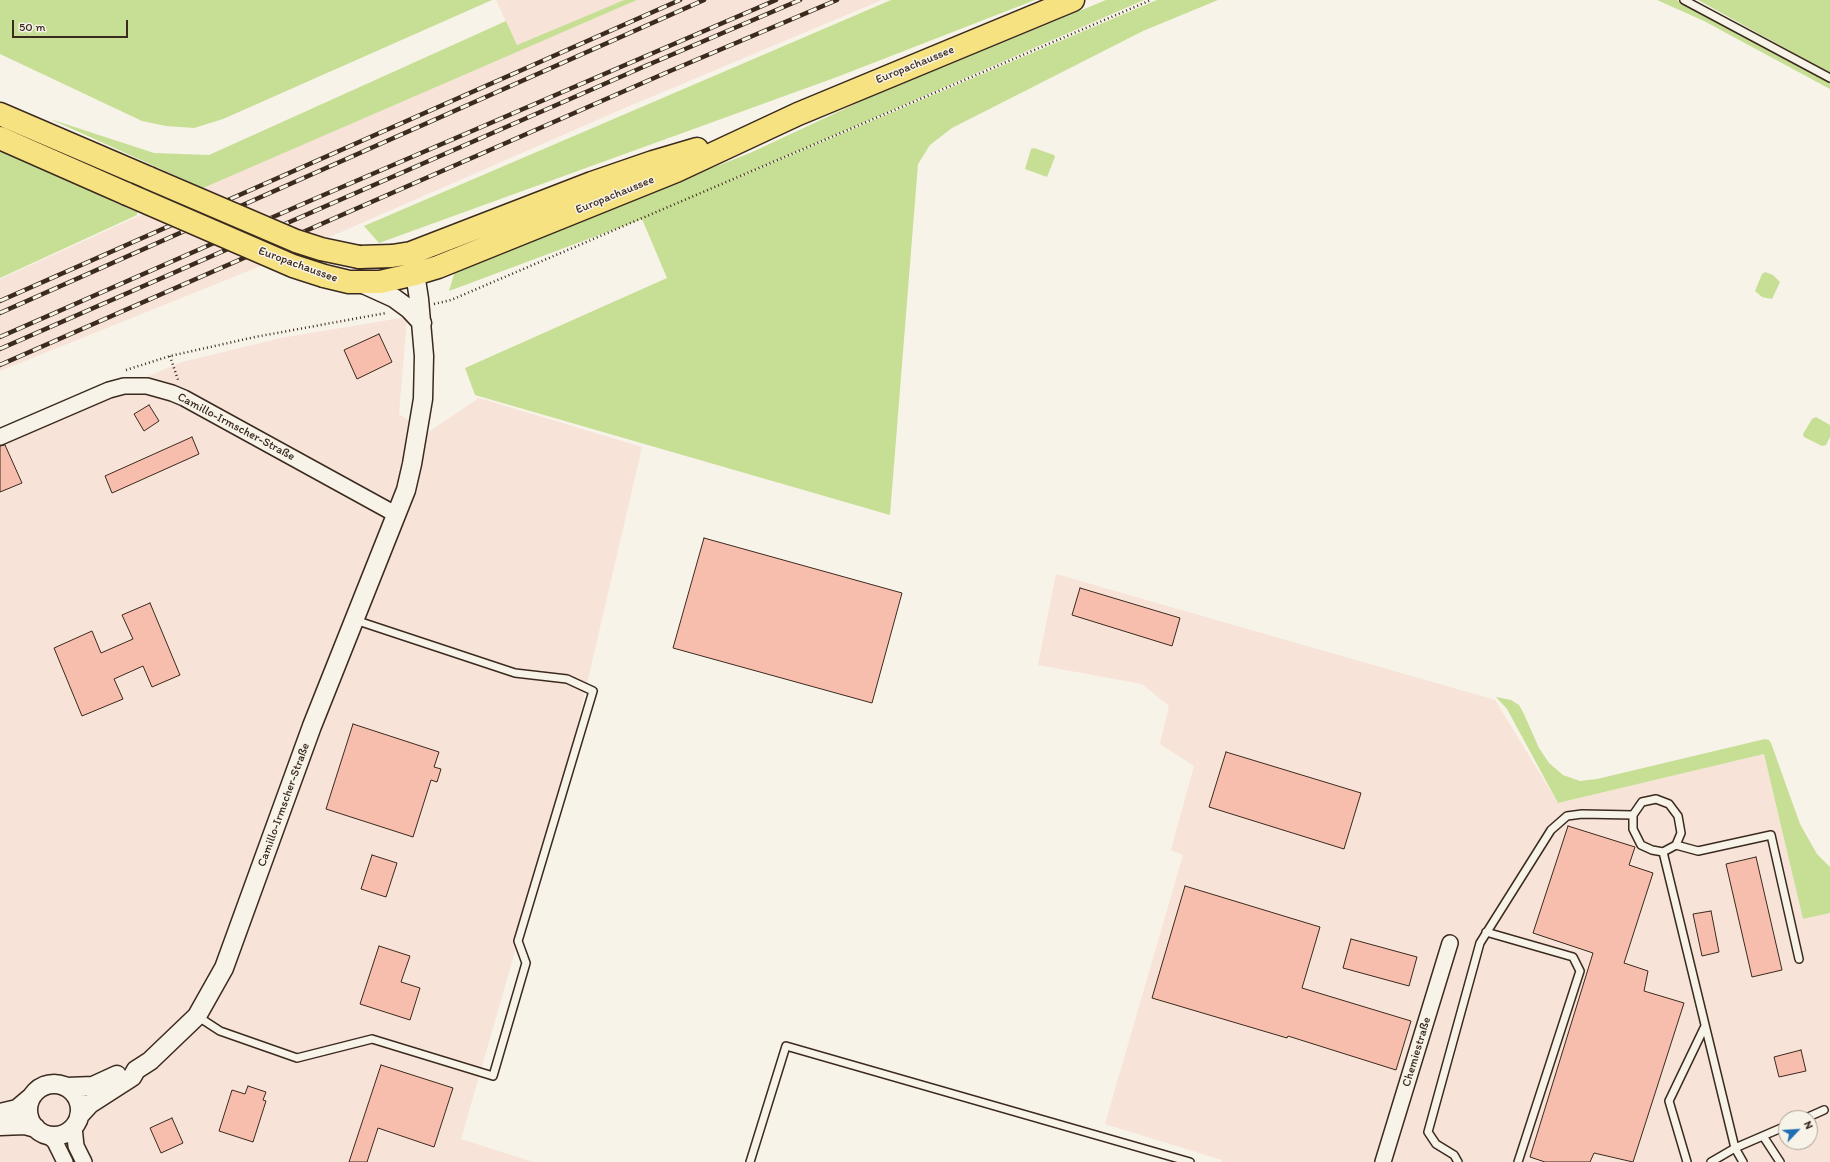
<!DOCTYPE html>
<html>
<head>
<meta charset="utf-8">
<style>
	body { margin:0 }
	#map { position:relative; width:1830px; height:1162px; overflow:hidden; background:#f7f3e8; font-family:Itim,sans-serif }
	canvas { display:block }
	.north { position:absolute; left:1778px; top:1110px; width:40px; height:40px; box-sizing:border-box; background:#f7f3e8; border:1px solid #aca397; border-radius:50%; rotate:65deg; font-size:11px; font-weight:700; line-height:16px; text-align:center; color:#3b2a1e }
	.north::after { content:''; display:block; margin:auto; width:14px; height:18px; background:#1f6fb2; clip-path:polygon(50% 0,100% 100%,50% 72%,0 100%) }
	.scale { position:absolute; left:12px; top:20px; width:116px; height:18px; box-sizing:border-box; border:2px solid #3b2a1e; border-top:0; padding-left:5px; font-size:12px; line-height:14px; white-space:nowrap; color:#3b2a1e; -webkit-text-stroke:3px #f7f3e8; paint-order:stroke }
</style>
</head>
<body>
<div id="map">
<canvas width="1830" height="1162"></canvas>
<div class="north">N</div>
<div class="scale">50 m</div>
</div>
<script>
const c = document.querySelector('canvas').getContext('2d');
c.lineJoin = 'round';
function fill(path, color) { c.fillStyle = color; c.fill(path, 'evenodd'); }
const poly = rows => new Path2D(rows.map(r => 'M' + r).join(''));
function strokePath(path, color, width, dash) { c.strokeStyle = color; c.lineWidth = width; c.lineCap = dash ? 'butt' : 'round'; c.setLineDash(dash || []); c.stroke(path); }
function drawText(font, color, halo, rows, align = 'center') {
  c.font = font + ' Itim,sans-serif'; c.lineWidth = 3; c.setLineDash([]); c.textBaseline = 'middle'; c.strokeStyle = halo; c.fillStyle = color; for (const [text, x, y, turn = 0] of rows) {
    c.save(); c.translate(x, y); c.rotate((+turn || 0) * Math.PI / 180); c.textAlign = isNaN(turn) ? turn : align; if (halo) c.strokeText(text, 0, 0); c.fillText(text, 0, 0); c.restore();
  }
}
const built = poly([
	[496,0,624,0,517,45],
	[637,0,882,0,620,110,293,253,0,371,0,279,172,201],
	[407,317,399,414,427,433,479,398,642,447,555,821,518,941,461,1139,533,1162,0,1162,0,439,182,362,281,338],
	[1056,574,1495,700,1558,803,1764,754,1803,919,1830,913,1830,1162,1221,1162,1222,1160,1105,1124,1183,855,1171,850,1194,766,1160,744,1169,706,1142,684,1038,665],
	[1786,1118,1810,1118,1810,1142,1786,1142]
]);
const green = poly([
	[0,0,492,0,223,119,194,128,166,126,142,121,0,54],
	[624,0,637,0,203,188,50,119,154,153,209,155,506,21,517,45],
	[891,0,1035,0,837,77,379,243,364,226],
	[1106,0,1144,0,702,193,1157,0,1218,0,1143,31,952,128,930,145,918,164,890,515,475,395,465,368,667,278,642,219,449,291,455,271,478,260,750,153,870,97],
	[1657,0,1677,0,1830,82,1830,89,1704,21],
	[1698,0,1830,0,1830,73],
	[1034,148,1054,155,1055,157,1047,177,1025,169,1031,149],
	[0,150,112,197,111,201,137,212,137,215,0,278],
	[1765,272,1773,275,1780,282,1772,299,1762,297,1755,291,1762,274],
	[1816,417,1830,425,1830,437,1826,445,1822,446,1804,437,1803,434,1812,419],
	[1496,697,1511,700,1519,705,1523,712,1539,748,1549,763,1563,775,1580,781,1597,779,1765,739,1769,740,1771,743,1800,824,1817,854,1830,867,1830,913,1803,919,1764,754,1558,803,1507,709]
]);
const building = poly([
	[379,334,392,362,357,379,344,350,379,334],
	[149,405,159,421,144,431,134,414,149,405],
	[192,437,199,454,112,493,105,476,192,437],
	[5,445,22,483,0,492,0,446,5,445],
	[704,538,902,593,872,703,673,648,704,538],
	[1080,588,1180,618,1172,646,1072,615,1080,588],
	[150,603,180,675,152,687,143,666,114,679,123,699,82,716,54,648,92,631,101,653,133,639,122,615,150,603],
	[353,724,439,752,434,767,441,769,437,782,431,780,413,837,326,809,353,724],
	[1226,752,1361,793,1344,849,1209,807,1226,752],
	[1568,826,1635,847,1629,865,1653,873,1624,963,1648,971,1644,991,1684,1003,1633,1162,1594,1153,1590,1162,1545,1162,1530,1157,1593,953,1533,933,1568,826],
	[372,855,397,863,386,897,361,889,372,855],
	[1756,857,1782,970,1752,977,1726,864,1756,857],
	[1185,886,1320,927,1302,988,1411,1021,1396,1070,1288,1036,1287,1038,1152,998,1185,886],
	[1711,911,1719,952,1702,956,1693,914,1711,911],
	[1351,939,1417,957,1409,986,1343,968,1351,939],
	[379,946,410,956,401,982,420,988,410,1020,360,1004,379,946],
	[1801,1050,1806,1071,1779,1077,1774,1057,1801,1050],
	[381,1065,453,1088,434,1147,378,1128,367,1162,349,1162,381,1065],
	[248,1086,266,1092,263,1100,266,1101,253,1142,219,1131,232,1090,245,1094,248,1086],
	[172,1118,183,1143,161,1153,150,1128,172,1118]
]);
const path = poly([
	[434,304,451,300,1151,0],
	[170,356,178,380],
	[126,370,170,356,255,337,386,313]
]);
const service = poly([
	[1684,0,1830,78],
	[1656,799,1669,804,1678,816,1681,833,1676,845,1663,852,1652,850,1641,845,1633,829,1633,815,1642,802,1656,799],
	[1676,845,1698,851,1771,835,1799,959],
	[1663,852,1735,1148,1743,1162],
	[1486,932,1573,957,1580,971,1518,1162],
	[197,1016,220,1031,297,1058,372,1039,493,1076,526,963,518,941,593,691,567,679,515,673,355,620],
	[1806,1118,1824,1110],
	[1763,1136,1780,1162],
	[750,1162,786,1046,1190,1162],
	[1458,1162,1454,1155,1436,1144,1428,1132,1480,943,1551,830,1567,816,1582,814,1633,815],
	[1687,1162,1669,1101,1705,1026],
	[1711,1162,1735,1148,1786,1126]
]);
const minor = poly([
	[0,437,109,390,124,386,147,386,172,393,184,398,397,515],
	[74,1127,76,1146,84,1162],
	[49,1136,55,1142,65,1162],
	[1383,1162,1450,943]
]);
const tertiary = poly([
	[361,283,394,298,409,309,422,323],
	'28 1110a26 26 0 1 1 52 0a26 26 0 1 1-52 0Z',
	[67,1087,93,1086,117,1075],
	[0,1113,17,1109,30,1098],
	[79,1116,90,1104,132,1077,136,1070,150,1061,197,1016,224,968,312,726,406,490,412,464,423,399,424,356,419,299,413,261],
	[0,1126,25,1125,36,1128]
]);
const primary = poly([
	[0,114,149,178],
	[0,138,127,194],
	[359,257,392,256,411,253,592,183,653,162,697,149],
	[324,276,349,282,380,282,415,274,438,267,676,171,798,114,1073,0]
]);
const rail = poly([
	[0,301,680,0],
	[0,313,704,0],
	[0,337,305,203,776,0],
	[0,349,643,67,800,0],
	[0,365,670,71,837,0]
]);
const primaryBridge = poly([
	[149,178,296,241,321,249,359,257],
	[127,194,293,266,324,276]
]);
const streetNames = [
	["Europachaussee",915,65,-22],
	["Europachaussee",615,195,-22],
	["Europachaussee",298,265,20],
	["Camillo-Irmscher-Straße",236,427,28],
	["Camillo-Irmscher-Straße",284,805,-70],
	["Chemiestraße",1417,1052,-73]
];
fill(built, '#f7e3d7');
fill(green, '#c7df95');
fill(building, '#f7beae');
strokePath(building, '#3b2a1e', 1);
strokePath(service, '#3b2a1e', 10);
strokePath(minor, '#3b2a1e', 18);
strokePath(tertiary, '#3b2a1e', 21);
strokePath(primary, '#3b2a1e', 25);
strokePath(path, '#3b2a1e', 2.5, [1, 3]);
strokePath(service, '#f7f3e8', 7);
strokePath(minor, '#f7f3e8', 15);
strokePath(tertiary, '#f7f3e8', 18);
strokePath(primary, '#f7e281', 22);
strokePath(rail, '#3b2a1e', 4.5);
strokePath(rail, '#f7f3e8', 3, [9]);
strokePath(primaryBridge, '#3b2a1e', 25, []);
strokePath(primaryBridge, '#f7e281', 22);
drawText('12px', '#3b2a1e', '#f7f3e8', streetNames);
</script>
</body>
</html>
